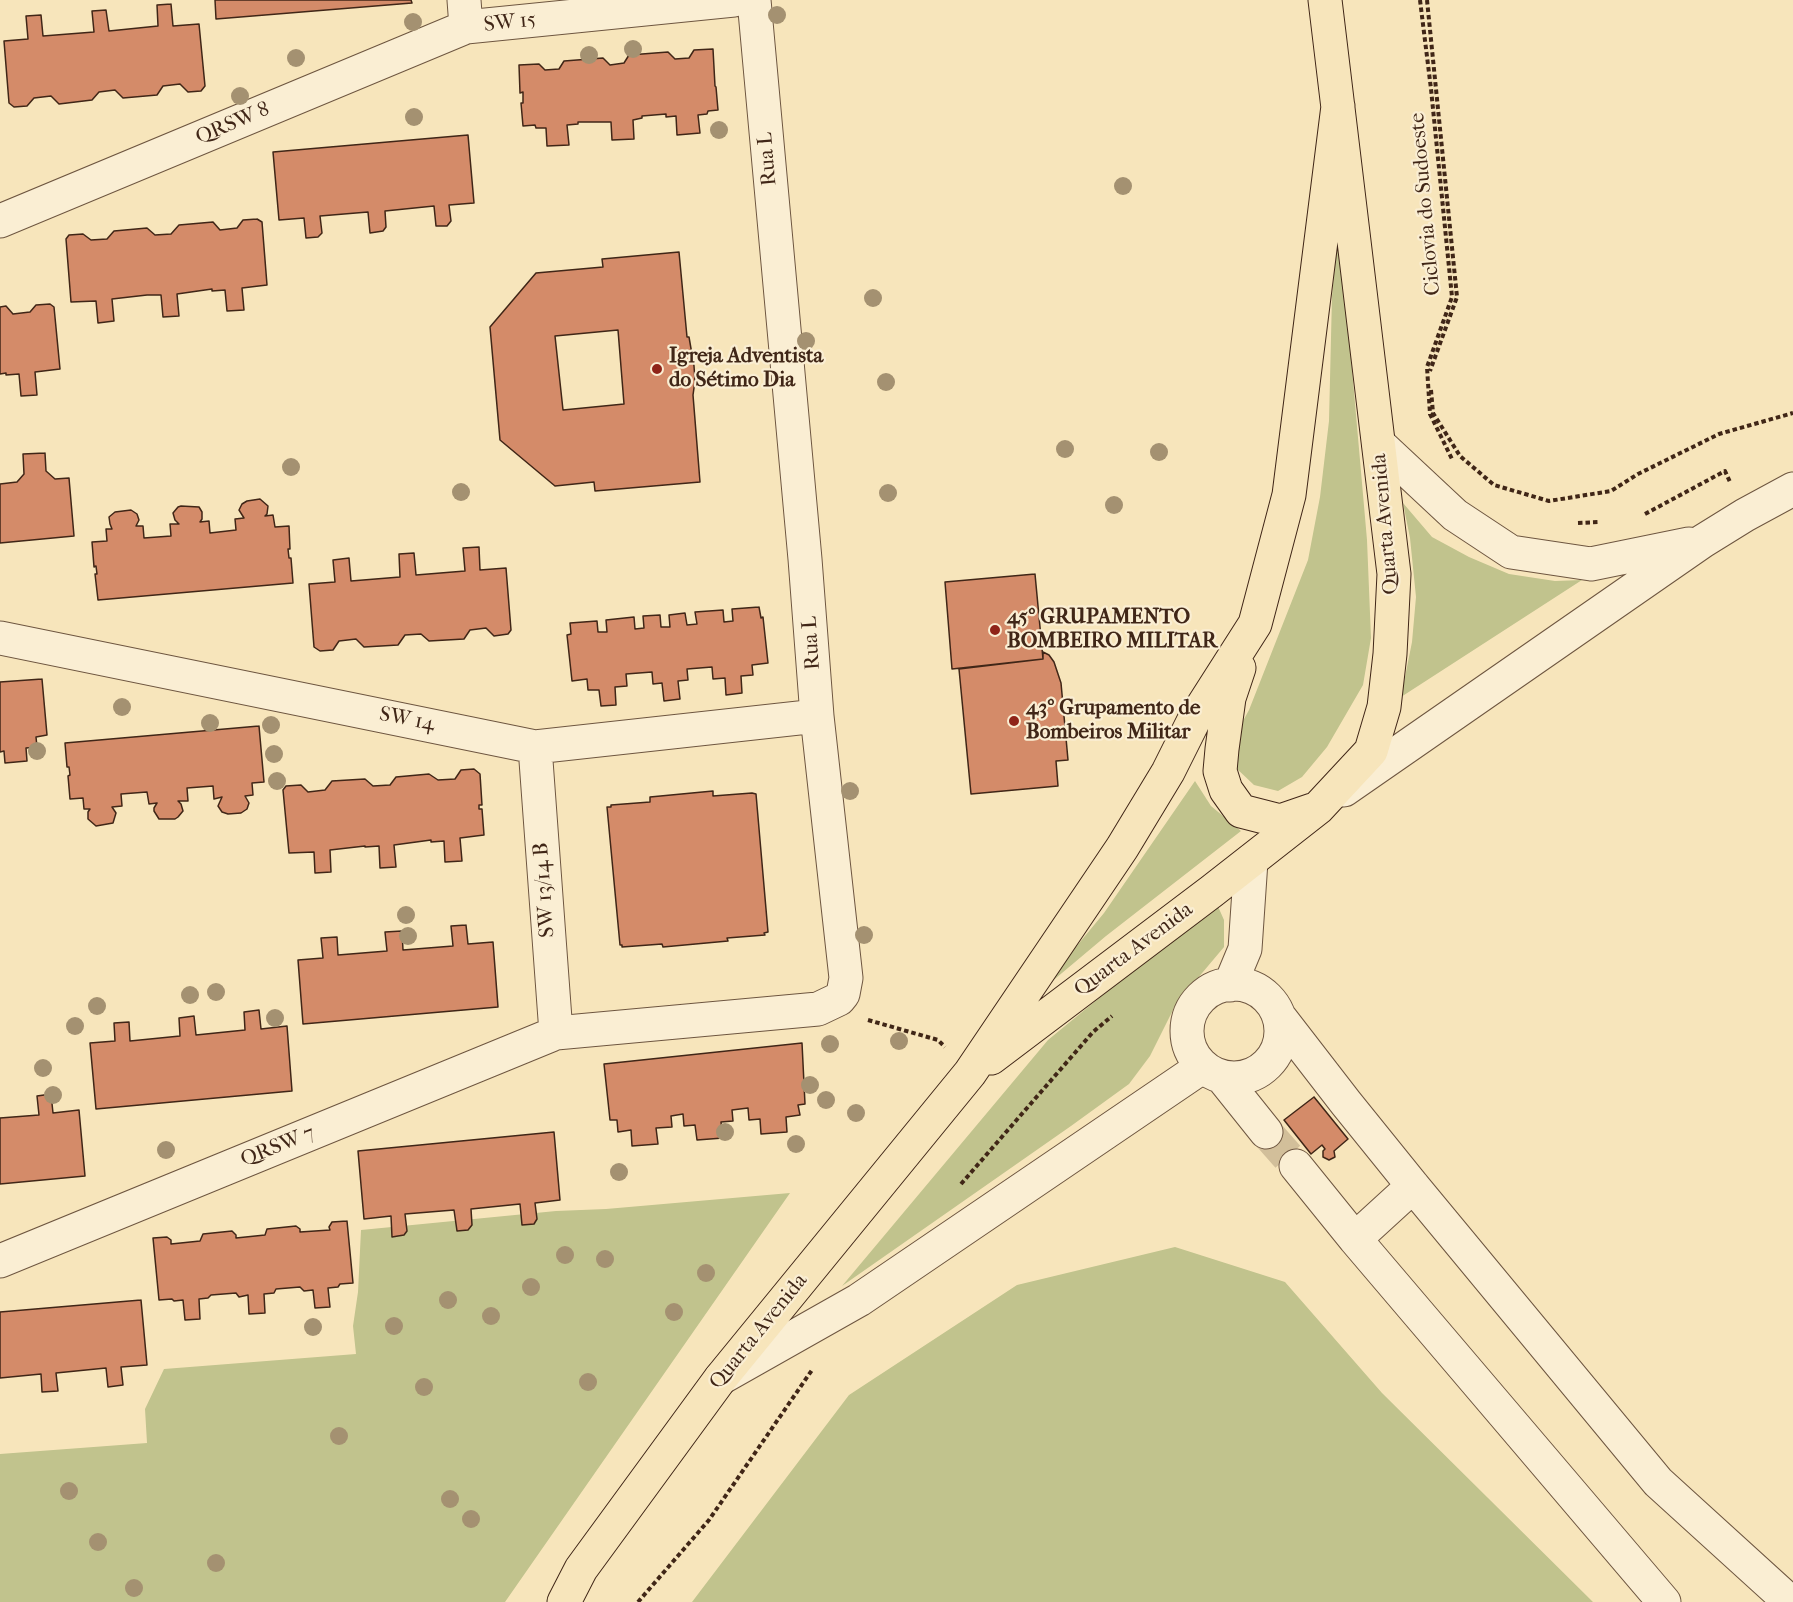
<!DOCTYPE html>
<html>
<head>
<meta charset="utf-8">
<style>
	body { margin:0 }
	canvas { display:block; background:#f7e5bb }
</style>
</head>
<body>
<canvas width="1793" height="1602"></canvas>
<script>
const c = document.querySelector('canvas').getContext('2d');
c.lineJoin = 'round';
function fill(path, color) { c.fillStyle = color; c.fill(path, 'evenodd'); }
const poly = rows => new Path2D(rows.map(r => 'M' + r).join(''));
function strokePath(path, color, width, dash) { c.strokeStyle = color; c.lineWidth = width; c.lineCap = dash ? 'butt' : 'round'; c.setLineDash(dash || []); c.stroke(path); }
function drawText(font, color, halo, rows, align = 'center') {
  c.font = font + ' "IM FELL French Canon",serif'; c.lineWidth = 4.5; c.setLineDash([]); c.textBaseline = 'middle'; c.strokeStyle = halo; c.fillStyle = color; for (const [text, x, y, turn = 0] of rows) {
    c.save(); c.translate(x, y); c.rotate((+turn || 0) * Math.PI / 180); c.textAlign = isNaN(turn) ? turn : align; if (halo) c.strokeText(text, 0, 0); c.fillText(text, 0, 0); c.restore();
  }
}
const green = poly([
	[1339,221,1367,540,1371,638,1363,685,1327,747,1302,777,1278,791,1254,785,1235,767,1232,741,1249,710,1308,560,1320,497,1329,421,1332,296],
	[1403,503,1432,537,1469,557,1509,574,1555,581,1582,580,1401,697,1412,642,1416,597,1410,538],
	[1195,781,1211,806,1241,831,1106,936,1037,994,1104,913],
	[1216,902,1224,920,1224,947,1176,1004,1150,1056,1129,1084,1071,1126,842,1286,1048,1040],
	[790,1193,505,1602,0,1602,0,1454,147,1443,145,1409,164,1369,356,1354,353,1326,358,1292,361,1230,556,1211,606,1209],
	[1175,1247,1285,1282,1382,1393,1593,1602,692,1602,849,1395,1017,1285]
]);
const building = poly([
	[215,0,411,0,412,3,216,19,215,0],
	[171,4,173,26,199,24,205,86,201,91,188,92,180,84,163,86,157,95,123,98,115,90,99,92,92,100,59,104,51,96,34,98,27,106,14,107,9,103,4,41,28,39,26,16,41,15,43,36,94,32,92,11,106,10,109,31,158,26,157,5,171,4],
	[713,49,715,86,716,87,718,110,708,111,707,114,698,115,700,133,677,135,676,116,666,117,666,114,642,116,642,118,633,120,634,139,612,140,611,122,578,122,578,124,567,125,569,145,547,146,546,128,536,128,535,125,523,126,521,103,523,103,523,92,520,93,519,65,539,64,545,70,559,69,564,61,603,58,610,65,624,63,629,55,668,52,675,59,689,58,694,50,713,49],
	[468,135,474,203,449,205,451,221,447,226,436,226,434,206,385,211,386,227,383,231,370,233,368,212,320,216,322,233,318,237,306,238,304,218,279,220,273,152,468,135],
	[257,219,262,222,267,285,242,288,244,310,227,311,225,290,212,291,212,289,177,294,179,316,163,317,161,295,147,295,112,299,114,321,98,323,96,301,71,302,66,239,69,235,83,234,91,240,107,239,114,231,147,228,155,235,171,234,179,225,213,222,220,230,237,228,243,220,257,219],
	[679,252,687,337,689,337,694,366,695,381,693,395,700,482,595,491,594,482,555,486,500,440,490,327,536,273,603,267,602,259,679,252],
	[618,330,624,404,563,410,555,336,618,330],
	[50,304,54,307,60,369,35,372,37,395,21,396,19,374,6,375,6,373,0,374,0,307,6,306,13,314,30,312,36,305,50,304],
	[45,453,46,471,55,479,69,478,74,536,0,543,0,484,17,482,24,474,23,454,45,453],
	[260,499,268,506,267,514,265,516,273,515,275,527,289,526,290,549,288,549,289,558,291,558,293,583,98,600,95,574,97,574,96,566,94,567,92,542,107,541,106,529,112,529,110,524,109,517,115,512,131,510,137,514,139,520,136,526,143,526,144,538,171,536,170,524,179,524,175,520,173,513,178,507,181,506,199,507,202,512,202,519,200,522,209,521,210,533,236,530,235,519,244,518,239,510,242,504,247,501,260,499],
	[479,547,480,570,506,568,511,630,508,634,494,636,486,628,470,630,464,639,429,641,421,634,405,635,398,645,364,647,356,639,339,641,333,650,320,651,314,647,309,584,335,582,333,560,349,558,351,581,400,577,399,554,414,553,416,575,465,571,463,548,479,547],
	[1035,574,1043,659,952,669,945,582,1035,574],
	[759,607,761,618,763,617,768,663,752,665,753,675,741,676,742,693,726,695,725,678,713,679,712,667,687,669,688,680,678,681,680,699,664,701,662,683,653,684,652,672,626,674,627,686,615,687,616,705,601,706,599,690,588,690,587,679,572,681,567,635,571,634,570,623,597,621,598,632,607,632,606,620,634,617,635,629,644,628,643,616,660,615,661,627,670,627,669,615,685,613,687,625,697,624,695,612,723,610,724,622,733,621,732,609,759,607],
	[1043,652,1049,655,1054,662,1061,683,1068,760,1056,761,1058,786,971,794,959,669,1043,659,1043,652],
	[42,679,47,735,36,737,37,747,26,748,27,761,5,763,4,751,0,752,0,682,42,679],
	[259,726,264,782,252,783,253,795,245,796,249,803,247,809,241,813,228,814,222,812,218,806,222,797,214,799,213,786,187,788,188,801,178,801,181,804,183,811,178,817,175,819,159,819,154,811,154,808,157,803,149,804,147,792,121,794,122,806,112,807,116,813,113,823,96,826,88,819,88,812,90,809,84,809,83,798,70,799,68,776,70,775,69,767,67,767,65,743,259,726],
	[474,769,480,774,482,805,479,805,479,809,482,809,484,835,460,838,462,861,445,862,444,841,431,842,431,840,394,845,396,867,380,868,379,846,365,847,365,846,330,850,331,872,315,873,314,852,289,853,283,790,286,786,301,785,308,792,325,790,332,781,365,779,373,786,390,785,396,777,429,774,438,780,455,779,461,770,474,769],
	[713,791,713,796,752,793,756,794,768,932,764,933,765,935,727,938,728,941,663,947,662,944,622,947,622,945,620,945,607,807,611,807,611,805,650,802,650,797,713,791],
	[466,925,468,944,493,942,498,1007,303,1024,298,960,323,958,321,938,337,937,338,955,387,951,385,932,402,931,403,950,453,946,451,926,466,925],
	[259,1010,261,1029,287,1026,292,1091,96,1109,90,1043,115,1041,114,1023,129,1022,130,1041,180,1036,179,1018,194,1016,196,1035,245,1030,244,1012,259,1010],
	[802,1043,805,1104,798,1105,800,1115,786,1117,787,1132,761,1134,760,1119,749,1120,748,1108,732,1110,733,1121,721,1122,723,1138,697,1140,695,1125,684,1126,683,1114,671,1116,672,1127,656,1128,658,1144,632,1146,631,1130,618,1132,617,1120,610,1120,604,1064,802,1043],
	[51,1094,53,1113,79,1110,85,1176,0,1184,0,1118,39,1115,37,1096,51,1094],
	[1314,1097,1348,1139,1334,1151,1335,1157,1329,1160,1323,1157,1323,1151,1325,1149,1322,1145,1311,1154,1284,1120,1314,1097],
	[554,1132,560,1200,535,1203,537,1219,534,1224,522,1225,520,1204,471,1209,472,1225,468,1230,457,1231,454,1210,405,1214,407,1231,404,1235,392,1237,391,1216,364,1219,358,1151,554,1132],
	[347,1221,353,1283,340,1284,338,1287,328,1288,330,1307,315,1308,313,1290,304,1291,300,1287,276,1289,274,1293,264,1294,265,1313,249,1314,248,1295,239,1297,236,1293,211,1295,208,1298,199,1299,200,1319,185,1320,183,1300,174,1301,172,1299,159,1300,153,1238,167,1237,171,1240,171,1244,200,1241,203,1234,232,1231,236,1235,236,1238,265,1235,267,1229,296,1226,300,1229,300,1232,330,1230,329,1227,332,1222,347,1221],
	[141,1300,147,1365,121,1367,123,1385,108,1387,106,1368,56,1373,58,1391,42,1392,41,1374,0,1378,0,1312,141,1300]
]);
const minorTunnel = poly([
	[1266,1132,1296,1166]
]);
const path = poly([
	[1420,0,1431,89,1452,297,1427,367,1430,414,1452,459],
	[1427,0,1457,297,1430,371],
	[1431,390,1433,413,1460,456,1494,485,1549,501,1611,491,1638,474,1719,434,1793,413],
	[1645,514,1725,471,1730,482],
	[1578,523,1600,522],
	[868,1020,938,1040,945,1047],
	[961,1184,1093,1032,1112,1016],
	[638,1602,709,1520,812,1370]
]);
const minor = poly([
	[464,0,466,27],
	[0,221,466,27,734,0],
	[1379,444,1455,515,1511,552,1591,564,1689,544],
	[0,638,535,747,817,716],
	[535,747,556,1033],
	[1344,790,1703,541,1745,515,1793,489],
	'1187 1031a47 47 0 1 1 94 0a47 47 0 1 1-94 0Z',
	[1230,985,1245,949,1251,861],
	[1278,1015,1346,1103,1413,1186,1658,1482,1790,1602],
	[1222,1077,1266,1132],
	[1296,1166,1355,1239,1664,1602],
	[1355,1239,1413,1186],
	[0,1261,556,1033,818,1009,839,999,843,994,846,978,817,716,805,559,754,0],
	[721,1378,859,1300,1202,1067]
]);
const major = poly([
	[1239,668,1229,698,1222,749,1220,771,1226,790,1241,811,1280,821,1312,810],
	[991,1058,1212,891,1318,808,1371,751,1384,707,1390,654,1394,574,1325,0],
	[564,1602,581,1569,720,1379,970,1073,1122,848,1168,772,1195,718,1255,624,1289,495,1338,106]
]);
const trees = [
	[777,15],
	[413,22],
	[633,49],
	[589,55],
	[296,58],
	[240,96],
	[414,117],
	[719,130],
	[1123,186],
	[873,298],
	[806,341],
	[886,382],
	[1065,449],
	[1159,452],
	[291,467],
	[461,492],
	[888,493],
	[1114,505],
	[122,707],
	[210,723],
	[271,725],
	[37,751],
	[274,754],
	[277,781],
	[850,791],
	[406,915],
	[864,935],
	[408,936],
	[216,992],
	[190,995],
	[97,1006],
	[275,1018],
	[75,1026],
	[899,1041],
	[830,1044],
	[43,1068],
	[810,1085],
	[53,1095],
	[826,1100],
	[856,1113],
	[725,1132],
	[796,1144],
	[166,1150],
	[619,1172],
	[565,1255],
	[605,1259],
	[706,1273],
	[531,1287],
	[448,1300],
	[674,1312],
	[491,1316],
	[394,1326],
	[313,1327],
	[588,1382],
	[424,1387],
	[339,1436],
	[69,1491],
	[450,1499],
	[471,1519],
	[98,1542],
	[216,1563],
	[134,1588]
];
const markers = [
	[657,369,6,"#8f2418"],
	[995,630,6,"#8f2418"],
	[1014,721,6,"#8f2418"]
];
const streetNames = [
	["SW 15",510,23,-6],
	["QRSW 8",233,124,-23],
	["Rua L",768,159,-95],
	["Ciclovia do Sudoeste",1426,204,-95],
	["Quarta Avenida",1386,524,-95],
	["Rua L",812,643,-94],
	["SW 14",407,720,11],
	["SW 13/14 B",545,890,-94],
	["Quarta Avenida",1134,950,-37],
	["QRSW 7",278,1147,-22],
	["Quarta Avenida",759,1332,-51]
];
const poiNames = [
	["Igreja Adventista",669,357],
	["do Sétimo Dia",669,381],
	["45º GRUPAMENTO",1007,618],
	["BOMBEIRO MILITAR",1007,642],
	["43º Grupamento de",1026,709],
	["Bombeiros Militar",1026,733]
];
fill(green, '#c1c38d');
fill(building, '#d48b69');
strokePath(building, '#402617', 1.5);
strokePath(minorTunnel, '#d2bf9a', 33, [33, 16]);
strokePath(minor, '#6e5640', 35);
strokePath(major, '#402617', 35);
strokePath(path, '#402617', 4, [4.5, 3]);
strokePath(minor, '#faeed3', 33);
strokePath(major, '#f7e5bb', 33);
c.fillStyle = '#a49171';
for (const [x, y] of trees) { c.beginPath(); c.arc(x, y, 9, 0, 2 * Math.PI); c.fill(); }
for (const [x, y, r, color] of markers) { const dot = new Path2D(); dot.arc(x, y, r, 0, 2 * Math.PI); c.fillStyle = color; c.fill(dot); strokePath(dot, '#faeed3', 2); }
drawText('21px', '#402617', '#faeed3', streetNames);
drawText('bold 21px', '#402617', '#faeed3', poiNames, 'left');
</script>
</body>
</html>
